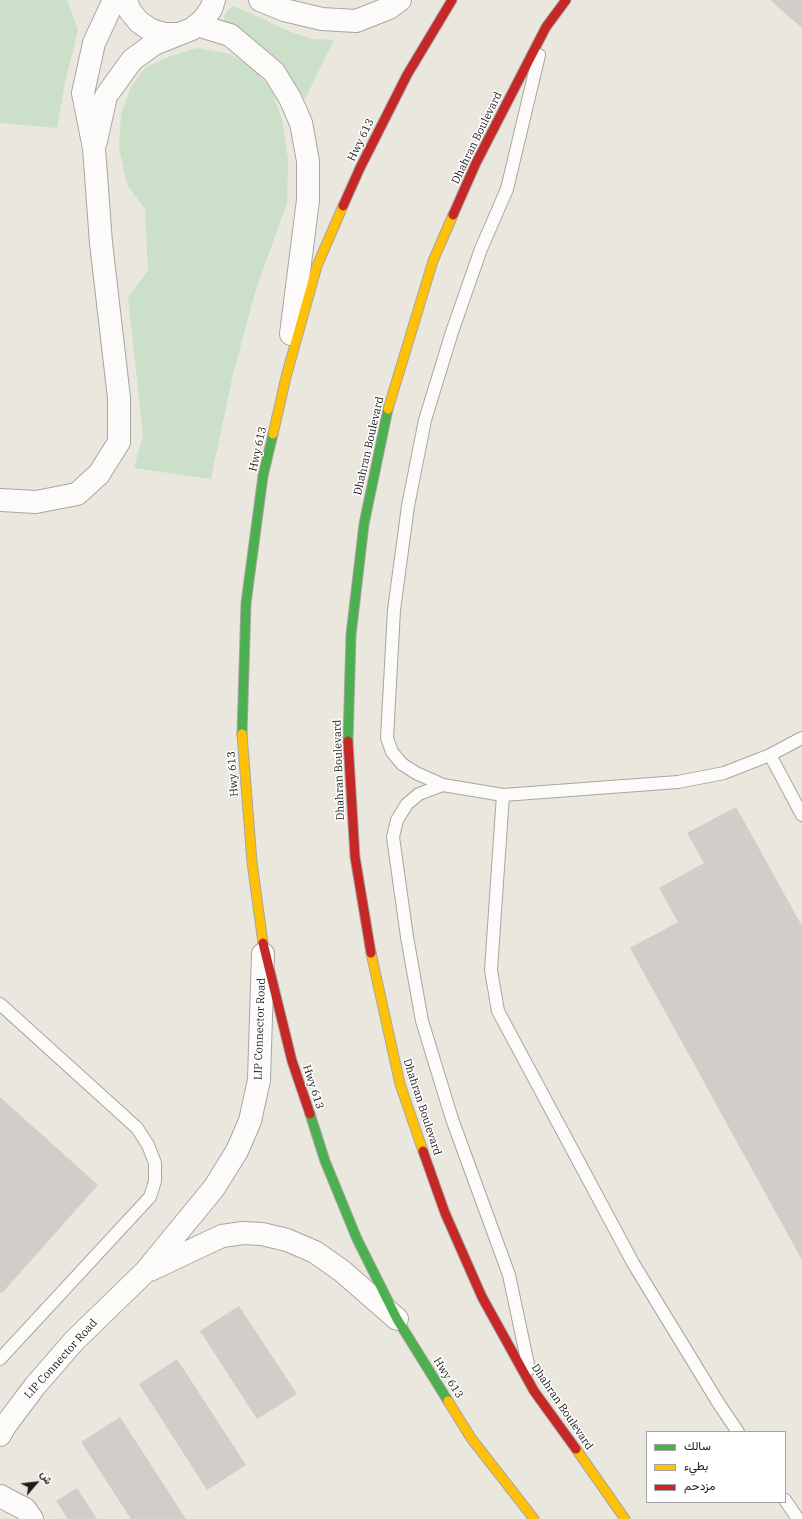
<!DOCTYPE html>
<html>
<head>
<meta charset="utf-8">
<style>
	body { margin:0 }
	#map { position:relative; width:802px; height:1519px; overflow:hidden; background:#eae7df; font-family:"IBM Plex Serif",Vazirmatn,serif }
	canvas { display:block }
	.legend { position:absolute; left:646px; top:1431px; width:140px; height:72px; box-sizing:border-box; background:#fff; border:1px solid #a4a3a2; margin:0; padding:5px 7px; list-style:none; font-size:12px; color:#1c1a16 }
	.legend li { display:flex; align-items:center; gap:8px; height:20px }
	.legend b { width:20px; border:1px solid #a4a3a2 }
	.north { position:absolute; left:16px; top:1463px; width:40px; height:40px; -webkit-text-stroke:3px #fff; paint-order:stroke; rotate:62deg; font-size:11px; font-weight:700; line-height:16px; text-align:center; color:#1c1a16 }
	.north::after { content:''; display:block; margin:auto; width:14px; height:18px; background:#1c1a16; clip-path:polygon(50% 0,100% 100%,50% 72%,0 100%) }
</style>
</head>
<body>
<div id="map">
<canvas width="802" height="1519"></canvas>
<ul class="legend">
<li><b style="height:5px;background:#4caf50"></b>سالك</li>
<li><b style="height:5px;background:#ffc107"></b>بطيء</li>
<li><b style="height:5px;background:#c62828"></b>مزدحم</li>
</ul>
<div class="north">ش</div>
</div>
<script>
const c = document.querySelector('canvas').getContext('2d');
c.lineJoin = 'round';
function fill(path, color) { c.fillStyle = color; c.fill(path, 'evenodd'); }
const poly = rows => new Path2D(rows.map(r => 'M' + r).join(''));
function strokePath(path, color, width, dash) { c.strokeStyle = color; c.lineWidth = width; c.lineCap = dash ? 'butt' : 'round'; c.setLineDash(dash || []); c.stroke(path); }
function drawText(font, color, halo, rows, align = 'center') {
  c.font = font + ' "IBM Plex Serif",serif'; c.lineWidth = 3; c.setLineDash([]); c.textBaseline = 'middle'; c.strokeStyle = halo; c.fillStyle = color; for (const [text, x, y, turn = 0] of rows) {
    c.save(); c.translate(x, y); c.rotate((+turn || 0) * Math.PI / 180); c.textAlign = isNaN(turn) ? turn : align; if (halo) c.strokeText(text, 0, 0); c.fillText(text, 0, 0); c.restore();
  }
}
const green = poly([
	[0,0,67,0,78,30,65,83,57,128,0,123],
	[234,6,291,32,313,39,334,40,305,99,280,61,256,41,223,28,224,16,228,10],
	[197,48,231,54,255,70,272,91,282,120,288,159,287,203,256,289,233,374,211,479,134,468,143,435,128,297,148,271,145,209,127,185,119,147,121,114,131,87,145,68,171,56]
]);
const building = poly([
	[770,0,802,0,802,28],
	[736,807,802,926,802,1260,630,948,678,922,659,888,704,863,687,833],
	[0,1097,98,1185,2,1293,0,1292],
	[239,1306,297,1394,257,1419,200,1331],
	[177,1359,246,1465,207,1490,139,1384],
	[120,1417,186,1519,131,1519,81,1442],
	[77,1488,97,1519,68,1519,56,1501]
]);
const lane = poly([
	[539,55,507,189,481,249,452,332,425,420,408,506,394,610,387,738,392,752,402,764,416,773,443,785,503,795,678,782,724,773,770,755,802,738],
	[770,755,802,815],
	[443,785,419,794,407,804,397,820,393,837,407,937,422,1021,452,1119,509,1275,529,1369],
	[503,795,491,970,498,1011,633,1263,719,1404,738,1432],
	[0,1004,137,1128,148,1145,155,1163,155,1181,150,1197,0,1359],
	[785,1500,798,1519]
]);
const street = poly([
	[126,0,130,11,139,22,151,30,165,34,179,34,192,29,203,20,211,9,214,0],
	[260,0,284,10,322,19,356,21,389,8,400,0],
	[197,25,230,35,274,72,290,98,301,123,308,161,308,200,291,334],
	[96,141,106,96,132,60,154,44,179,34],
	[0,500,36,502,77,494,99,474,119,442,119,398,101,243,94,148,83,93,94,43,114,0],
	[150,1270,222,1236,243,1233,262,1234,287,1240,315,1252,342,1271,397,1319],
	[0,1435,5,1426,35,1386,74,1341,145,1272,214,1188,237,1151,250,1121,259,1080,263,954],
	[0,1496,25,1509,32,1519]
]);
const fast = poly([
	[242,734,246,603,263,476,273,434],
	[348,741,351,635,364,524,388,409],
	[310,1114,325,1161,357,1239,397,1319,448,1401]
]);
const slow = poly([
	[388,409,433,261,453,215],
	[273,434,286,377,317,266,343,206],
	[242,734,252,862,263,943],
	[371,953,400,1084,423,1151],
	[448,1401,471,1438,534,1519],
	[576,1449,625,1519]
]);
const jam = poly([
	[343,206,360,168,407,75,452,0],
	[453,215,476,163,546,27,566,0],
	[348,741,355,857,371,953],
	[263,943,292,1061,310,1114],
	[423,1151,445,1213,482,1297,534,1391,576,1449]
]);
const streetNames = [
	["Dhahran Boulevard",477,138,-64],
	["Hwy 613",361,140,-64],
	["Dhahran Boulevard",369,446,-77],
	["Hwy 613",258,449,-77],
	["Dhahran Boulevard",339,770,-92],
	["Hwy 613",233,774,-94],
	["LIP Connector Road",260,1029,-88],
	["Hwy 613",313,1087,72],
	["Dhahran Boulevard",422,1107,72],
	["LIP Connector Road",61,1359,-48],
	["Hwy 613",448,1378,58],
	["Dhahran Boulevard",562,1407,56]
];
fill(green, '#cbdfc9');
fill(building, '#d1cdc8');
strokePath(lane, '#a8a6a0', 14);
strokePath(street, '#a8a6a0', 24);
strokePath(fast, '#a8a6a0', 11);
strokePath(slow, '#a8a6a0', 11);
strokePath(jam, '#a8a6a0', 11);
strokePath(lane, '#fcfbfa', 12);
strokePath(street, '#fcfbfa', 22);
strokePath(fast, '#4caf50', 9);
strokePath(slow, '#ffc107', 9);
strokePath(jam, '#c62828', 9);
drawText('11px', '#1c1a16', '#fff', streetNames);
</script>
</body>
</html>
